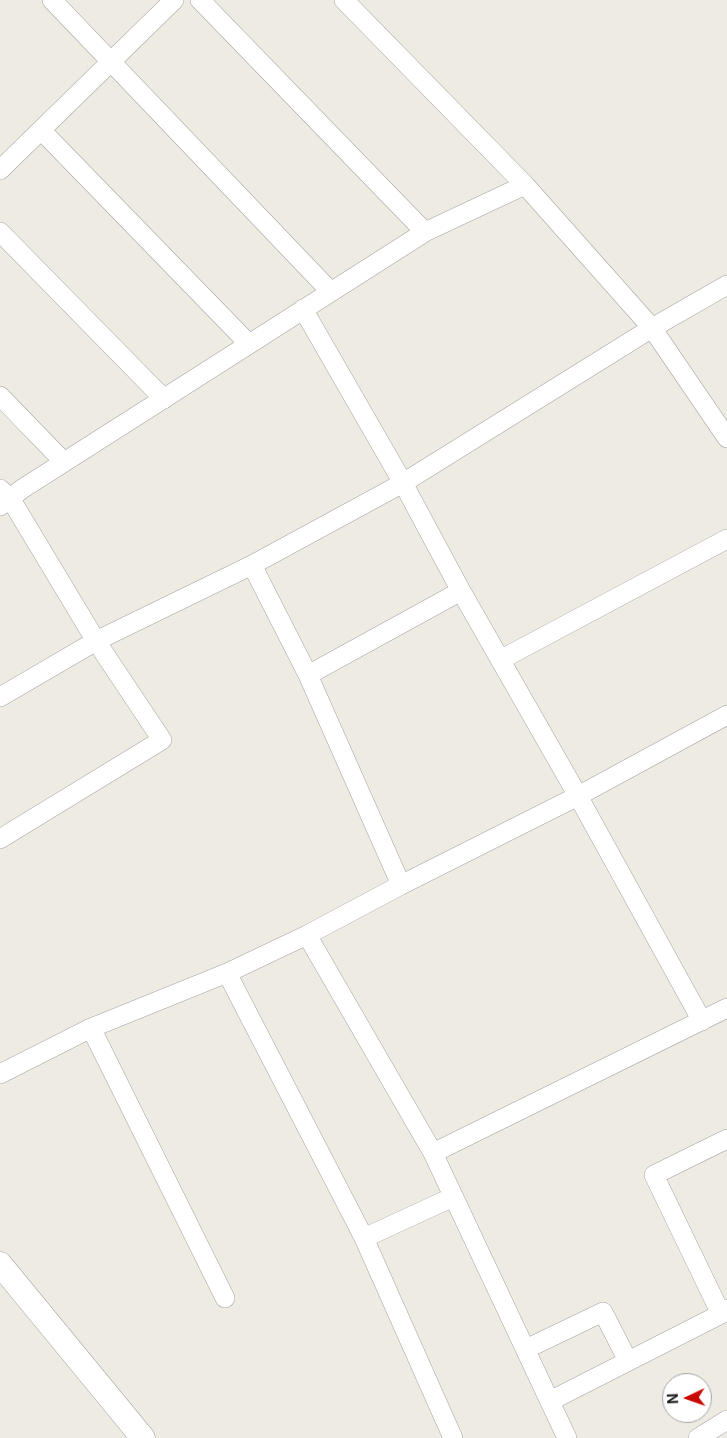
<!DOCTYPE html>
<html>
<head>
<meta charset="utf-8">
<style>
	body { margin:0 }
	#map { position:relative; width:727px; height:1438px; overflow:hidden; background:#eeebe3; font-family:Inter,sans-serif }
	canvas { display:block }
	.north { position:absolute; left:662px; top:1373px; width:50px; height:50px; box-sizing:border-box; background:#fff; border:1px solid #a5a5a5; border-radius:50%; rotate:267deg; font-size:14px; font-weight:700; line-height:20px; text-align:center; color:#1d1d1d }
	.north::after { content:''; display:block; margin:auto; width:18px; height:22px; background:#ca0600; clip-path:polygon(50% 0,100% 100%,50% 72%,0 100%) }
</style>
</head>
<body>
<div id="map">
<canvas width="727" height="1438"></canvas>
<div class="north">N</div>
</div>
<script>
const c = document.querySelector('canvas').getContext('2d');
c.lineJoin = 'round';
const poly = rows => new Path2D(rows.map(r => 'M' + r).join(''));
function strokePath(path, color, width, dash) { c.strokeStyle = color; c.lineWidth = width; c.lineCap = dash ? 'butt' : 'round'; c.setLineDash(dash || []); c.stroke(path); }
const minor = poly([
	[52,0,331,292],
	[200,0,425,232],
	[344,0,525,185,652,328,727,438],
	[41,130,249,344],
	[0,170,174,0],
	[0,232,164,399],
	[303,309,403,483,461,591,578,796,702,1021],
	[0,396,64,462],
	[0,489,10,498,96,641,162,740,0,839],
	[0,506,22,489,425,232,525,185],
	[252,565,308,675,401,885],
	[500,660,727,539],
	[308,675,461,591],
	[0,697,96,641,252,565,403,483,652,328,727,285],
	[307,935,433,1153,567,1438],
	[227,973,364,1238,453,1438],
	[91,1028,225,1298],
	[0,1074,91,1028,227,973,307,935,401,885,578,796,727,715],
	[433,1153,727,1008],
	[364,1238,453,1197],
	[721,1314,654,1175,727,1139],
	[526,1349,603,1312,628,1361],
	[550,1401,721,1314,727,1309],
	[698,1438,727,1420]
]);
const tertiary = poly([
	[0,1264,143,1438]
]);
strokePath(minor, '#a4a4a4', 20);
strokePath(tertiary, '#a4a4a4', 25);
strokePath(minor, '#fff', 19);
strokePath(tertiary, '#fff', 24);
</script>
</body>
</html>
